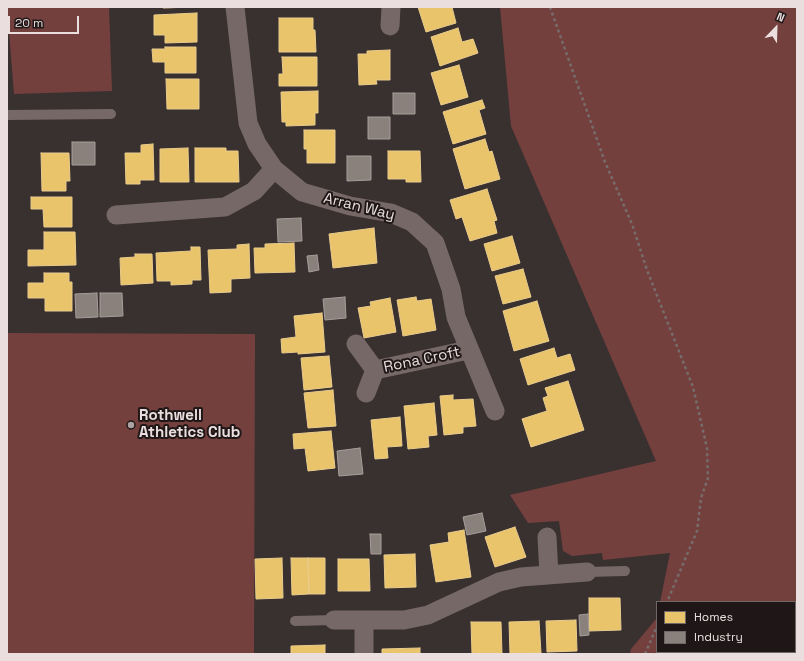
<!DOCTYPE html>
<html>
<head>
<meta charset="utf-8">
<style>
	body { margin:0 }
	#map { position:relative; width:804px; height:661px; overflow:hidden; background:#393030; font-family:"Space Grotesk",sans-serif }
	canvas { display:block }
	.frame { position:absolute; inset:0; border:8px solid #eadfde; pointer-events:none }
	.legend { position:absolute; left:656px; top:601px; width:140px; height:52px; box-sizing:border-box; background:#1f1717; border:1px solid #706767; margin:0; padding:5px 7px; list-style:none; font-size:12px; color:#eadfde }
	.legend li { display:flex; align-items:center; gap:8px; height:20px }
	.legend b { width:20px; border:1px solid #706767 }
	.north { position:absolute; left:756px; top:8px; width:40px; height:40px; -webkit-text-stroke:3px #1f1717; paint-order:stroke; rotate:23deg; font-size:11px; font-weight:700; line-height:16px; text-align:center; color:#eadfde }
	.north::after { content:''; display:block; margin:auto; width:14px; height:18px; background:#eadfde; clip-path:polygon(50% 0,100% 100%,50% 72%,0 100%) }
	.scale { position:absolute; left:8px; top:16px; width:71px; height:18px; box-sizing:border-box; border:2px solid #eadfde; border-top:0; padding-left:5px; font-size:12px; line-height:14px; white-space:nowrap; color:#eadfde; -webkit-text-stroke:3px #1f1717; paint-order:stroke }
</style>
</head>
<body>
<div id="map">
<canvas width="804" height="661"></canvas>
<div class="frame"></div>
<ul class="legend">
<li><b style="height:11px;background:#e9c46a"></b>Homes</li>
<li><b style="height:11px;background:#8a817c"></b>Industry</li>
</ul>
<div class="north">N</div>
<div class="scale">20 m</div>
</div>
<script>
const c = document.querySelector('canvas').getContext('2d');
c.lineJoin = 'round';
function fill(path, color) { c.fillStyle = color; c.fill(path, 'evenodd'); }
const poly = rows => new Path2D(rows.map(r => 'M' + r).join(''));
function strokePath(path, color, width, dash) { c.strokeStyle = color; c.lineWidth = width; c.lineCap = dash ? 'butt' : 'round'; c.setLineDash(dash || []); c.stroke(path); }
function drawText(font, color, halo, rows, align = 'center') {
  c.font = font + ' "Space Grotesk",sans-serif'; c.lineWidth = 4; c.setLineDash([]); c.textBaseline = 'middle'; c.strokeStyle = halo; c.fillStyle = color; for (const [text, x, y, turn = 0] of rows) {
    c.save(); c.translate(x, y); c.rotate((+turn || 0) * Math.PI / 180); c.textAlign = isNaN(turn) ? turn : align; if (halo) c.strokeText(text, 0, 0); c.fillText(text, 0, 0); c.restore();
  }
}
const green = poly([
	[7,7,109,7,112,91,14,94],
	[500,7,797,7,797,654,630,654,631,649,656,619,657,616,657,652,795,652,795,602,660,602,670,553,603,560,602,553,572,556,563,551,559,521,528,523,510,495,656,461,511,126],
	[7,333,255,334,254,654,7,654]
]);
const homes = poly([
	[163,7,191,7,163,8,163,7],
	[418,7,452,7,456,23,426,32,418,7],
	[197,13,197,42,165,43,165,35,154,35,154,15,197,13],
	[279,18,313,18,313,30,315,30,316,52,279,52,279,18],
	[458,28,462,42,473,39,478,53,440,66,431,37,458,28],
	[165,47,196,47,196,73,165,73,165,62,153,62,152,49,165,49,165,47],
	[390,50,390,80,376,80,377,84,359,85,358,54,367,54,367,51,390,50],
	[282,57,317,57,317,86,279,86,279,74,283,74,282,57],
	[459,65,468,97,441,105,431,73,459,65],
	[166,79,199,79,199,109,167,109,166,79],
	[318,91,318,113,315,113,315,125,286,126,286,122,282,122,281,92,318,91],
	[482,100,485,108,479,110,486,134,453,144,443,112,482,100],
	[304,130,335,130,335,163,307,163,307,149,304,149,304,130],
	[485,139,489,152,492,151,500,179,465,189,453,149,485,139],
	[153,144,154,180,140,180,140,184,126,184,125,153,141,153,141,145,153,144],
	[188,148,189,182,160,182,160,149,188,148],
	[195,148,226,148,226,151,238,151,239,182,195,182,195,148],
	[388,151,420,151,421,182,406,182,406,179,388,179,388,151],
	[41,153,69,153,70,181,66,181,66,191,42,191,41,153],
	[487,189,497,220,494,221,497,233,470,241,462,217,456,219,450,200,487,189],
	[31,197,72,197,72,227,44,227,43,209,31,209,31,197],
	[374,228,377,263,333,268,329,234,374,228],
	[44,232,75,232,76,265,28,266,28,250,44,250,44,232],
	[512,236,520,263,492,271,484,244,512,236],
	[294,243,295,272,255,273,254,248,265,248,265,244,294,243],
	[249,244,250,278,231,279,231,292,210,293,208,250,237,249,237,245,249,244],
	[191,247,200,247,201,280,192,280,192,284,171,285,171,281,157,281,156,253,191,251,191,247],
	[135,254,152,254,153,283,121,285,120,258,135,257,135,254],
	[523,269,531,297,503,304,495,276,523,269],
	[44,273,69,273,69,282,72,282,72,311,45,311,45,298,28,298,28,283,44,283,44,273],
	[416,297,417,301,431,299,436,330,403,336,397,300,416,297],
	[390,298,396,332,364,338,358,308,371,306,370,302,390,298],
	[537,301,549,341,514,351,503,311,537,301],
	[322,313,325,352,298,354,298,352,282,353,281,339,296,337,294,316,322,313],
	[554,348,557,358,570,354,575,370,528,385,520,359,554,348],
	[329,356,332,387,304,390,301,358,329,356],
	[568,381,584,430,531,447,522,419,547,411,543,398,548,396,545,388,568,381],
	[333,390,336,426,308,428,304,393,333,390],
	[453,395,453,400,473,399,476,426,463,427,463,433,444,435,440,396,453,395],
	[434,403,437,435,428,436,429,447,408,449,404,406,434,403],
	[400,417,402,446,387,447,388,458,375,459,371,420,400,417],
	[331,431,335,468,308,471,305,448,294,449,293,434,331,431],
	[515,527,526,557,495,567,485,537,515,527],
	[464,530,471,577,436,582,430,545,449,542,448,533,464,530],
	[415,554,416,587,385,588,384,555,415,554],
	[282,558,283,598,256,599,255,559,282,558],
	[291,558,308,558,309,594,292,595,291,558],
	[308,558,325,558,325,594,309,594,308,558],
	[338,559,369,559,370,591,338,591,338,559],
	[589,598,620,598,621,630,589,631,589,598],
	[576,620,577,651,547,652,546,621,576,620],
	[539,621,541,653,510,654,509,622,539,621],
	[471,622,501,622,502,654,472,654,471,622],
	[325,645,325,654,291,654,291,646,325,645],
	[420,648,420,654,382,654,382,649,420,648]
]);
const industry = poly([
	[393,93,415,93,415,114,393,114,393,93],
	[368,117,390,117,390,139,368,139,368,117],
	[72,142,95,142,95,165,72,165,72,142],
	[347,156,371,156,371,180,347,181,347,156],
	[301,218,302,241,278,242,277,219,301,218],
	[317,255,319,270,309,272,307,256,317,255],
	[97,293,98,317,76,318,75,294,97,293],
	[100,293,122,293,123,316,100,317,100,293],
	[345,297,346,318,325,320,323,299,345,297],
	[360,448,363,474,339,476,337,451,360,448],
	[482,513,486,531,467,535,463,517,482,513],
	[370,534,381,534,381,554,371,554,370,534],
	[588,614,589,635,580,636,579,615,588,614]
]);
const path = poly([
	[550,7,605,162,632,224,647,270,693,387,707,448,708,478,701,498,697,531,667,602],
	[645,654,657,626]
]);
const lane = poly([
	[7,115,111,114],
	[587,572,625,571],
	[295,621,334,620]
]);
const street = poly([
	[235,7,248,123,257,144,274,169,302,192,350,206,391,213,412,222,435,243,451,289,456,317,495,411],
	[390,26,391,7],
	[116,215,225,207,254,191,274,169],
	[356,344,375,370,366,393],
	[375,370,468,350],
	[547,537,549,575],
	[334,620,404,620,428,615,499,582,521,577,587,572],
	[364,621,364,654]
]);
const markers = [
	[131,425,4,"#aca2a1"]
];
const streetNames = [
	["Arran Way",359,207,14],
	["Rona Croft",422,360,-12]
];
const poiNames = [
	["Rothwell",139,416],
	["Athletics Club",139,433]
];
fill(green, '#74403d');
fill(homes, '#e9c46a');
strokePath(homes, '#e9cc8d', 1);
fill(industry, '#8a817c');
strokePath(industry, '#a79d99', 1);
strokePath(path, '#776c6c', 2.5, [3, 3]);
strokePath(lane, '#766866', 10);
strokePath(street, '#766866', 19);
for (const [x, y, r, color] of markers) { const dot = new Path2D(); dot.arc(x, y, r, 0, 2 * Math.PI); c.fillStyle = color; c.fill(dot); strokePath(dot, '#1f1717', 1.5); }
drawText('15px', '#eadfde', '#1f1717', streetNames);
drawText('bold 15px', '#eadfde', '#1f1717', poiNames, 'left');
</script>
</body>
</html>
